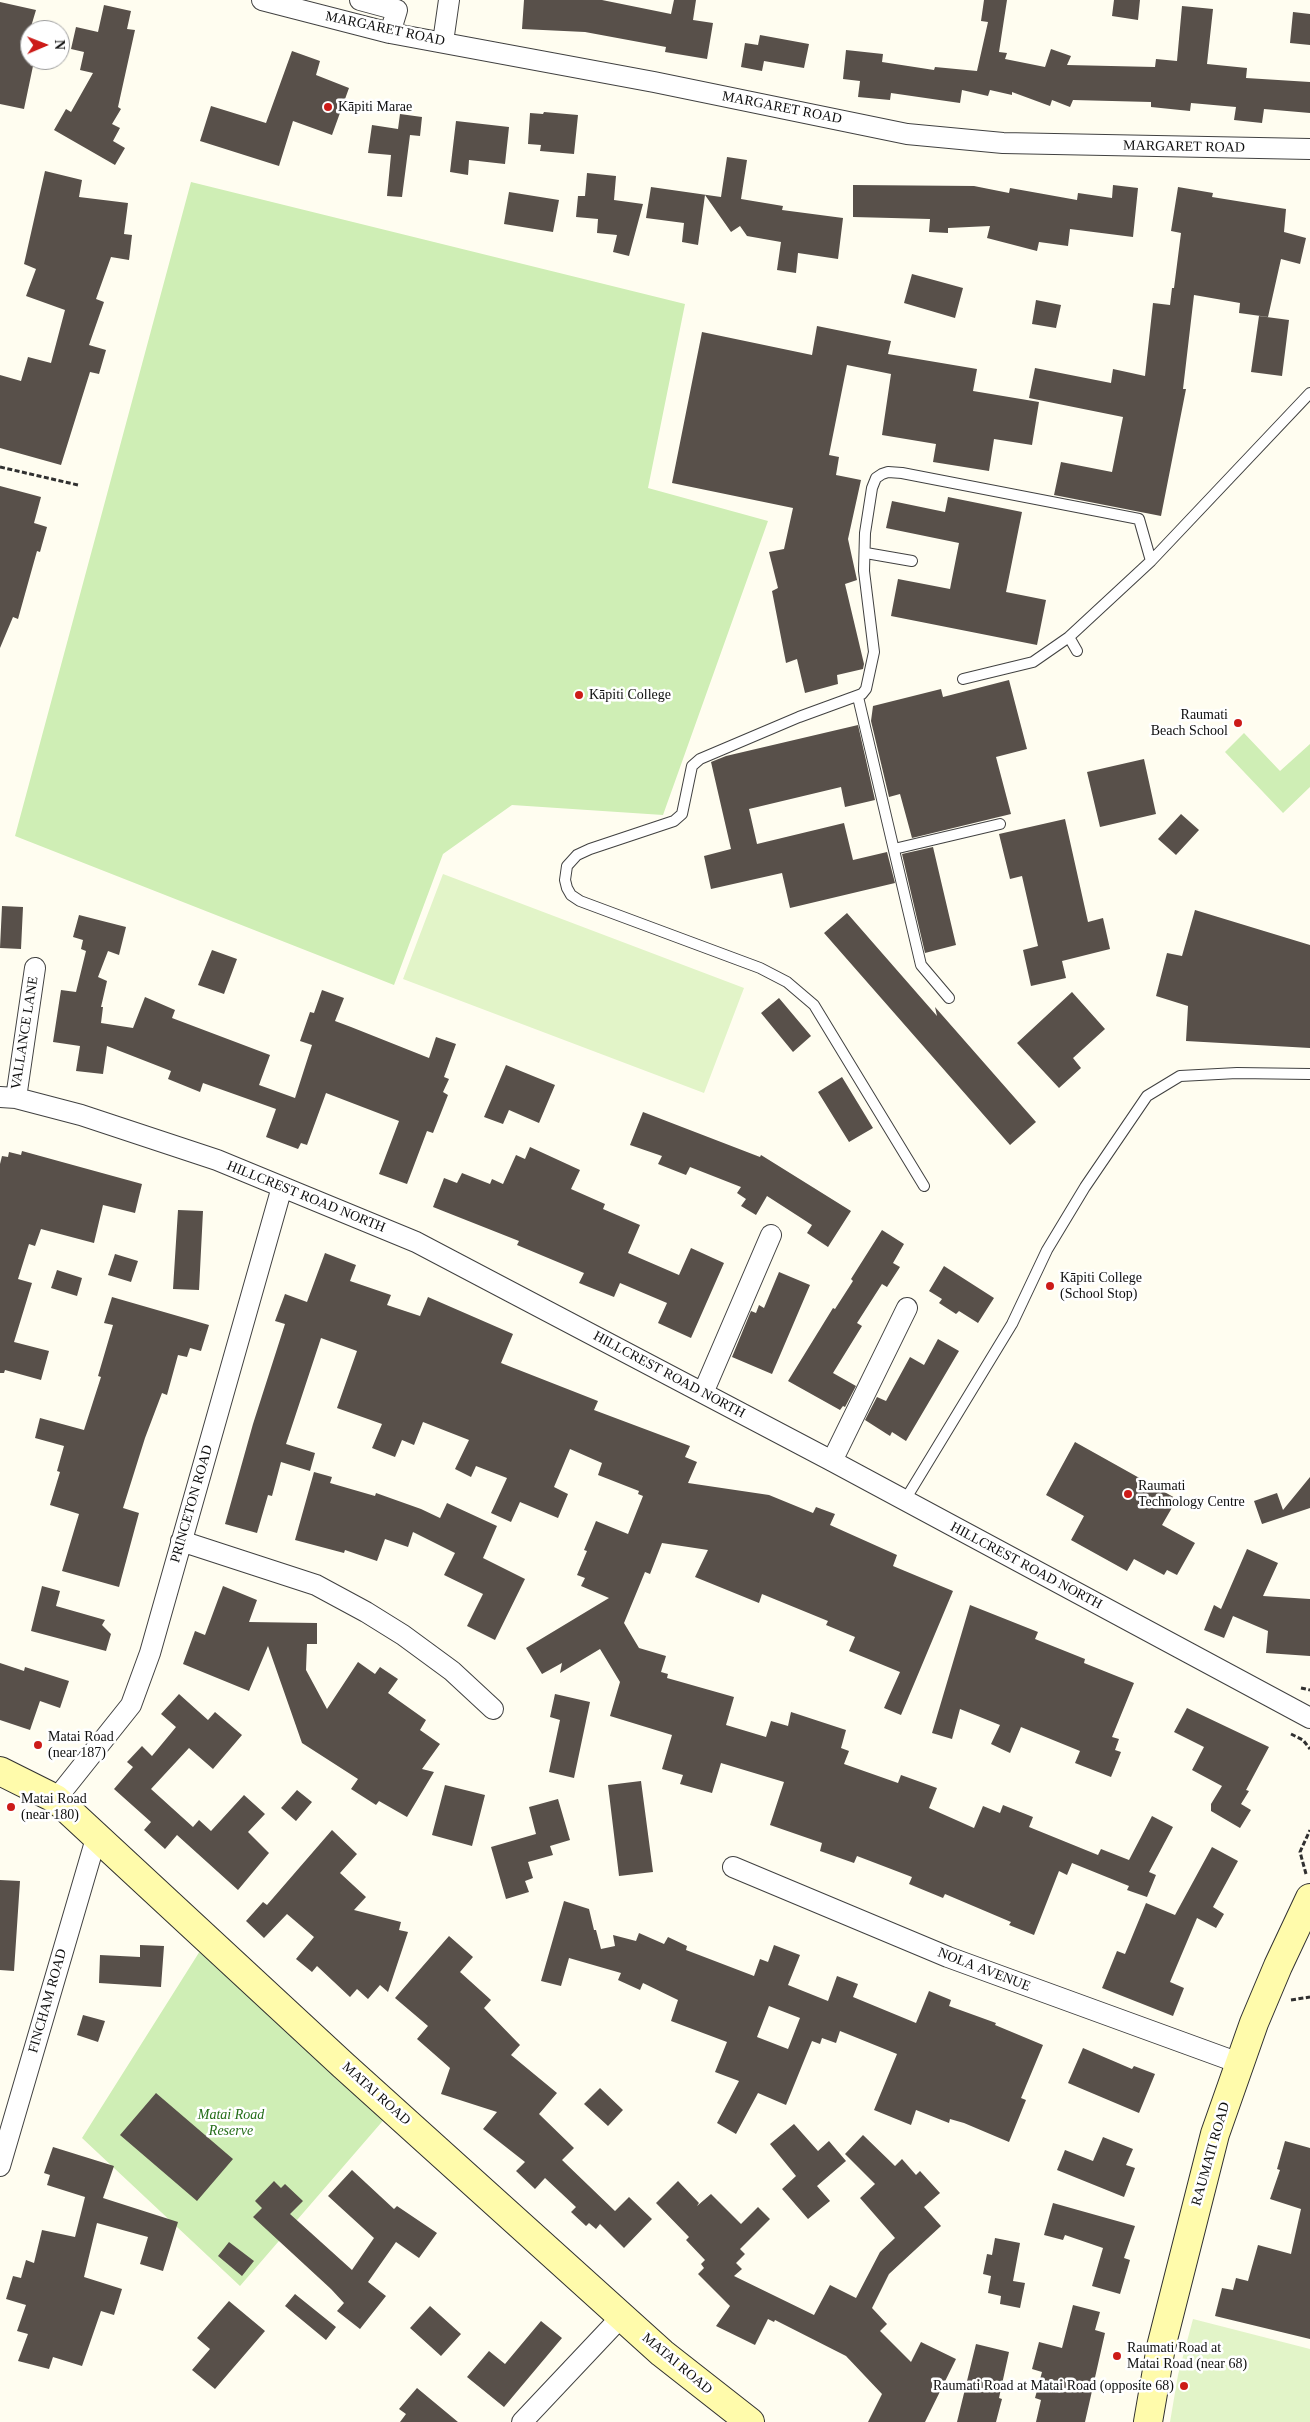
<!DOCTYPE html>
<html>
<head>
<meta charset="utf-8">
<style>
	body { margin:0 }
	#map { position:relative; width:1310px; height:2422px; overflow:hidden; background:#fffdf0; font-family:Georgia,serif }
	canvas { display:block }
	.north { position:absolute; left:20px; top:20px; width:50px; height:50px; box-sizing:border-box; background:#fff; border:1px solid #9f9f9f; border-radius:50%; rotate:89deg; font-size:14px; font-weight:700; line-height:20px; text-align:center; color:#0e0e0e }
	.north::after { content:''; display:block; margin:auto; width:18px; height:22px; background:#cc1b18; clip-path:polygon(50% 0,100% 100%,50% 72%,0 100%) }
</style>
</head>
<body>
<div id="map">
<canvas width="1310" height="2422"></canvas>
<div class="north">N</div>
</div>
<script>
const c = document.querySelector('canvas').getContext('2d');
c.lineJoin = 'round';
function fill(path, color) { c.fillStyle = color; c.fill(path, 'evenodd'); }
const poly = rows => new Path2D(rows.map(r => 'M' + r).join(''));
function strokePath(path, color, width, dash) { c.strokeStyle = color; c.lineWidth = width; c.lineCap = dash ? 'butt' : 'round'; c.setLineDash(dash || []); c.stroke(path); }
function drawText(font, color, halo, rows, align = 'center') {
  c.font = font + ' Georgia,serif'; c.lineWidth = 5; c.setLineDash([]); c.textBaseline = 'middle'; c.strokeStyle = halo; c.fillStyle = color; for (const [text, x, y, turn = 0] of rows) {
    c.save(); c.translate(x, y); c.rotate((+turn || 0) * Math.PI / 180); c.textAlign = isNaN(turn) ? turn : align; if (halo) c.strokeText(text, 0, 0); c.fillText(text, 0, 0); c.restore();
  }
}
const green = poly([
	[191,182,685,304,648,488,768,521,663,815,512,805,443,854,394,985,15,836],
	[1244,733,1280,771,1310,744,1310,787,1283,813,1225,752],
	[205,1943,387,2116,240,2286,82,2138]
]);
const pitch = poly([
	[443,874,744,988,704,1093,403,979],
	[1193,2319,1310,2349,1310,2422,1170,2422,1178,2375]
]);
const building = poly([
	[524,0,602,0,671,14,674,0,696,0,693,20,713,23,707,59,665,52,666,47,585,32,522,29],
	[984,0,1007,0,999,52,1007,53,1005,59,1045,67,1051,49,1071,56,1067,65,1155,67,1156,59,1177,61,1182,6,1213,9,1207,64,1247,68,1246,78,1310,82,1310,113,1264,109,1262,123,1234,120,1236,107,1191,103,1190,111,1151,107,1151,102,1073,100,1070,107,1052,100,1050,106,1012,92,1012,95,990,90,988,96,962,90,960,103,891,93,890,100,858,97,860,81,843,79,846,50,883,54,882,62,934,70,935,67,977,71,988,22,981,21],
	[1114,0,1140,0,1138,20,1112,16],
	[0,2,36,10,30,30,30,65,33,66,24,109,0,104],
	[104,5,131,11,127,29,135,30,118,107,121,109,112,124,120,128,113,141,125,148,115,165,54,130,66,109,71,112,93,73,80,70,84,52,71,49,76,27,98,32],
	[1293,12,1310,14,1310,45,1290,43],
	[760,35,809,44,804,68,764,61,762,71,741,67,745,43,758,45],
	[292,51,320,61,316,75,349,88,332,135,293,121,279,166,200,141,211,106,266,123],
	[544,112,578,115,574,154,540,151,541,145,528,144,530,113,543,114],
	[400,114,422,117,420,136,410,135,402,197,387,196,391,155,368,153,372,125,398,129],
	[456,121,509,127,505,164,469,160,468,175,450,172],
	[727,157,747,160,741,199,783,206,782,210,843,218,838,259,798,253,796,273,777,270,781,242,747,236,740,226,731,232,705,195,698,245,682,242,684,223,646,218,651,187,721,197],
	[45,171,82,180,79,197,128,203,124,234,132,235,129,260,111,257,96,299,104,302,89,345,106,350,99,374,90,372,61,465,0,448,0,375,21,381,28,357,51,363,65,310,26,296,36,269,24,264],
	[587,173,616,176,614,200,643,204,629,256,613,252,617,235,597,233,598,219,576,217,578,196,585,196],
	[853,185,974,186,1009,193,1010,188,1077,200,1078,193,1112,198,1113,185,1138,188,1133,237,1070,229,1068,246,1039,242,1037,251,987,238,990,226,948,228,948,233,929,232,930,219,853,217],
	[1178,187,1213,193,1212,197,1286,209,1284,232,1306,238,1300,264,1281,259,1268,317,1239,313,1240,303,1194,295,1183,389,1186,389,1161,516,1054,495,1061,462,1112,472,1123,417,1029,398,1035,368,1111,383,1113,369,1145,376,1153,303,1170,305,1172,288,1174,288,1181,233,1171,231],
	[509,192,559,200,553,232,504,224],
	[912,274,963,288,955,318,904,303],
	[1036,300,1061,305,1056,328,1032,324],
	[1259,316,1289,320,1282,376,1251,372],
	[817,326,891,341,888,354,977,369,973,391,1039,402,1032,445,994,439,989,471,933,462,936,444,882,435,891,374,847,365,829,455,839,457,836,475,861,480,848,539,857,580,845,584,864,664,863,669,837,675,838,684,805,693,797,659,786,663,772,591,778,588,769,552,784,549,793,508,672,483,702,332,812,355],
	[0,486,41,497,34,523,47,527,40,552,37,551,18,619,13,617,0,648],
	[948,497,1022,512,1006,592,1046,600,1037,645,891,616,898,579,950,589,959,543,886,528,892,501,945,512],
	[1009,680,1027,749,996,757,1011,814,912,838,900,794,889,797,871,721,873,706,941,689,943,697],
	[858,725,875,800,845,807,841,787,749,809,757,844,844,823,853,860,887,852,895,883,790,908,782,873,711,889,704,856,731,849,711,762,726,756],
	[1144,759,1156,814,1100,827,1087,772],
	[1181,814,1199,830,1176,855,1158,839],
	[1065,819,1088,922,1103,918,1110,949,1062,961,1066,978,1031,986,1023,950,1038,946,1022,876,1010,879,999,834],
	[933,847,956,945,925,953,902,854],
	[2,906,23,907,21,949,0,948],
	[1195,910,1310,945,1310,1048,1186,1041,1188,1006,1156,996,1167,953,1182,956],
	[847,913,937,1016,935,1007,1036,1122,1010,1145,824,933],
	[79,915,126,927,119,955,108,951,98,977,107,981,101,1007,103,1007,101,1023,133,1028,145,997,175,1010,172,1018,270,1055,259,1085,295,1098,312,1045,300,1041,310,1012,314,1013,322,990,344,998,335,1021,351,1027,429,1058,436,1037,456,1044,444,1077,449,1079,443,1092,448,1095,433,1133,427,1131,407,1184,379,1174,399,1121,326,1093,307,1145,301,1143,298,1149,266,1137,276,1109,203,1083,200,1092,168,1079,171,1071,107,1046,103,1074,76,1071,80,1046,53,1042,61,990,76,992,86,951,81,949,83,940,73,937],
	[212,950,237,959,224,994,198,985],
	[1072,992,1105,1029,1073,1058,1081,1068,1059,1088,1017,1043],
	[779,998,811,1036,793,1052,761,1013],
	[506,1065,555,1085,539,1123,509,1110,503,1124,484,1117],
	[842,1077,873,1128,849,1142,818,1092],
	[643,1112,760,1157,761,1155,851,1211,828,1247,807,1233,812,1225,767,1196,756,1215,741,1206,746,1199,737,1193,741,1187,690,1167,686,1175,658,1164,662,1156,630,1145],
	[530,1147,580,1170,571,1189,605,1204,603,1209,640,1225,628,1253,679,1275,691,1248,724,1263,691,1338,658,1323,667,1303,620,1283,614,1297,579,1283,584,1273,517,1245,519,1241,433,1207,444,1178,457,1183,462,1173,490,1184,492,1179,503,1184,516,1155,525,1159],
	[22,1151,142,1184,135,1213,103,1205,94,1243,41,1229,35,1246,29,1244,18,1279,32,1283,14,1342,49,1351,41,1380,5,1370,4,1373,0,1373,0,1164,2,1156,8,1157,9,1152,21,1155],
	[178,1210,203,1211,199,1290,173,1289],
	[882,1230,904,1244,893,1263,900,1267,887,1287,882,1284,857,1323,862,1326,833,1373,856,1386,845,1407,843,1406,840,1410,788,1381,833,1308,835,1309,853,1281,851,1279],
	[325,1253,356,1265,350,1281,391,1295,387,1305,420,1316,428,1297,513,1334,501,1363,598,1401,594,1410,690,1446,685,1457,697,1462,688,1483,769,1495,813,1513,816,1507,835,1514,830,1525,897,1555,893,1566,953,1591,901,1715,884,1708,900,1672,849,1651,855,1637,826,1625,828,1621,762,1594,759,1603,695,1577,708,1550,662,1543,650,1574,645,1572,624,1623,639,1648,666,1656,661,1672,668,1674,667,1678,734,1697,726,1725,766,1737,771,1721,788,1726,791,1712,846,1730,841,1748,849,1751,844,1764,898,1783,901,1775,937,1788,929,1808,974,1828,983,1806,1000,1813,1003,1805,1033,1817,1029,1827,1098,1855,1101,1849,1129,1860,1152,1816,1173,1827,1149,1872,1156,1875,1147,1897,1127,1890,1129,1886,1072,1863,1067,1875,1059,1871,1034,1935,1009,1925,1011,1922,945,1894,943,1898,909,1884,912,1877,857,1856,854,1863,820,1851,822,1843,770,1825,784,1782,721,1763,712,1793,680,1784,683,1775,662,1769,672,1735,610,1716,620,1682,600,1649,560,1673,562,1663,542,1674,526,1648,609,1598,581,1586,585,1578,577,1575,587,1551,584,1550,596,1521,628,1534,643,1496,638,1494,639,1491,598,1475,602,1463,570,1449,554,1487,568,1494,558,1518,520,1502,511,1522,491,1513,507,1478,476,1466,471,1477,455,1469,469,1440,423,1422,414,1445,402,1440,395,1457,372,1448,382,1424,337,1408,357,1351,321,1338,286,1444,315,1453,310,1471,281,1462,272,1496,268,1495,257,1533,225,1524,253,1424,285,1324,275,1321,285,1294,307,1302],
	[115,1254,138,1261,131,1282,108,1275],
	[944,1266,994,1298,978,1323,959,1311,956,1314,939,1303,942,1299,929,1291],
	[57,1270,82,1278,77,1296,51,1288],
	[779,1272,810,1285,772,1374,732,1357,751,1311,756,1313,759,1305,764,1308],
	[112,1297,209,1325,201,1351,190,1348,187,1357,178,1355,167,1395,162,1393,145,1438,123,1508,139,1513,119,1587,62,1571,79,1514,50,1505,60,1472,57,1471,64,1446,35,1438,40,1418,84,1430,101,1377,98,1376,113,1325,104,1323],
	[938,1339,959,1351,906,1441,892,1432,890,1436,865,1420,877,1397,886,1401,910,1357,924,1365],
	[1075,1442,1177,1499,1162,1525,1195,1543,1177,1575,1167,1570,1164,1575,1134,1559,1127,1571,1071,1540,1084,1516,1046,1495],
	[314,1472,332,1477,330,1483,375,1496,376,1493,421,1509,440,1518,447,1503,497,1526,483,1558,525,1579,495,1640,467,1626,483,1594,444,1575,455,1553,413,1532,408,1547,385,1539,377,1561,345,1550,344,1553,295,1540],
	[1310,1477,1310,1508,1262,1524,1254,1501,1277,1493,1283,1510],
	[1247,1549,1278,1563,1263,1596,1310,1599,1310,1656,1266,1653,1268,1631,1233,1616,1224,1638,1204,1630,1214,1605,1221,1609],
	[42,1586,60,1591,56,1606,105,1620,102,1625,111,1634,106,1651,31,1631],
	[223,1586,257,1600,249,1622,317,1623,317,1644,307,1644,306,1670,327,1709,358,1662,375,1674,380,1667,398,1679,388,1693,426,1720,420,1730,440,1744,422,1769,434,1772,407,1817,379,1801,376,1805,351,1789,358,1779,302,1743,268,1646,249,1691,183,1664,195,1631,205,1635],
	[970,1605,1038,1632,1035,1639,1085,1659,1084,1663,1134,1683,1112,1737,1119,1739,1115,1750,1121,1752,1111,1777,1075,1763,1080,1751,1021,1727,1010,1753,991,1744,1000,1725,960,1709,952,1739,932,1733],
	[0,1663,24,1671,25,1667,69,1681,60,1708,40,1701,30,1730,0,1720],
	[179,1694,208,1720,215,1712,242,1735,213,1769,189,1748,151,1789,193,1827,199,1820,211,1831,244,1795,265,1814,248,1832,269,1853,238,1890,177,1835,165,1849,144,1830,151,1822,114,1789,133,1767,127,1762,142,1746,152,1756,176,1727,161,1714],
	[555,1694,590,1702,574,1778,549,1772,560,1720,550,1717],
	[1187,1708,1269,1747,1246,1790,1249,1791,1241,1804,1251,1810,1240,1828,1211,1811,1211,1804,1222,1786,1192,1770,1204,1747,1174,1732],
	[641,1781,653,1872,619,1876,608,1785],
	[445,1785,485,1795,472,1846,432,1835],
	[297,1790,312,1802,296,1821,281,1808],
	[558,1799,570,1840,550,1846,553,1855,528,1862,533,1878,525,1881,529,1892,506,1899,491,1847,536,1834,529,1807],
	[332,1830,357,1854,340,1873,366,1897,354,1910,401,1922,399,1930,408,1932,388,1992,380,1985,368,1999,357,1989,350,1997,317,1966,312,1972,296,1959,314,1937,287,1914,264,1938,246,1921,263,1902,267,1905],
	[1212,1847,1238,1861,1213,1907,1224,1914,1216,1928,1197,1918,1170,1982,1184,1988,1173,2016,1102,1988,1117,1951,1125,1954,1146,1903,1175,1915],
	[0,1880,20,1881,14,1971,0,1970],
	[564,1901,589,1909,594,1930,596,1930,601,1949,615,1946,613,1935,636,1941,639,1933,664,1944,668,1937,687,1946,686,1950,754,1976,760,1959,768,1962,774,1945,800,1955,788,1985,828,2001,837,1976,858,1984,853,1997,916,2023,929,1991,951,2000,949,2006,996,2023,995,2025,1043,2045,1021,2098,1026,2100,1009,2142,964,2123,950,2119,949,2123,916,2110,911,2125,874,2110,897,2054,840,2031,836,2043,822,2038,820,2044,812,2041,786,2105,758,2093,736,2134,717,2123,739,2081,715,2072,727,2042,671,2021,678,2000,643,1983,640,1990,618,1980,621,1973,569,1958,561,1986,541,1981],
	[769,2006,800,2018,788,2049,757,2037],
	[449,1936,473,1957,460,1972,491,2000,484,2008,520,2045,511,2055,557,2093,539,2114,574,2148,562,2160,615,2211,629,2197,652,2219,624,2248,600,2224,596,2229,589,2223,586,2226,571,2212,576,2207,545,2178,535,2189,516,2171,525,2162,483,2129,497,2112,441,2094,450,2068,417,2039,428,2026,395,1998],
	[140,1945,164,1946,161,1987,99,1983,100,1955,140,1957],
	[83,2015,105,2021,98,2042,77,2035],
	[1083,2048,1132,2069,1134,2066,1155,2074,1139,2113,1068,2083],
	[600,2088,623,2110,608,2126,584,2104],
	[156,2093,233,2159,197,2201,120,2135],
	[794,2124,818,2151,829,2141,846,2161,817,2186,830,2201,808,2219,782,2189,796,2176,770,2144],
	[863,2135,895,2166,902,2159,916,2175,920,2171,940,2193,924,2207,941,2226,889,2274,872,2308,887,2324,880,2331,911,2362,921,2342,956,2359,925,2422,868,2422,882,2394,846,2356,775,2320,774,2322,768,2319,755,2345,716,2326,730,2306,698,2274,704,2268,701,2264,705,2260,686,2240,689,2237,656,2203,678,2181,699,2203,697,2206,711,2194,741,2224,758,2207,770,2219,740,2249,745,2254,736,2263,742,2269,734,2276,814,2315,830,2285,856,2298,880,2252,895,2238,860,2198,875,2184,845,2154],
	[1103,2137,1133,2149,1126,2165,1135,2168,1124,2197,1057,2170,1065,2150,1093,2161],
	[1285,2141,1310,2148,1310,2339,1215,2316,1222,2288,1233,2290,1236,2278,1248,2281,1258,2245,1291,2254,1301,2209,1270,2199,1280,2170,1277,2169],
	[53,2147,114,2166,103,2198,178,2222,163,2271,140,2264,148,2237,97,2223,84,2277,122,2289,114,2315,101,2311,82,2366,53,2357,49,2369,18,2361,28,2334,17,2331,26,2305,6,2299,13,2276,21,2278,26,2260,34,2263,42,2230,75,2237,85,2197,47,2185,50,2175,44,2173],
	[352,2170,394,2209,397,2206,437,2233,419,2258,396,2242,368,2282,386,2296,360,2329,337,2311,344,2303,331,2289,253,2217,262,2208,255,2201,274,2181,281,2188,285,2184,303,2201,290,2214,352,2270,374,2238,328,2196],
	[1053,2203,1135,2226,1124,2258,1130,2260,1120,2294,1092,2286,1103,2248,1065,2235,1063,2240,1044,2235],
	[995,2238,1020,2243,1013,2281,1025,2283,1020,2308,1000,2304,1001,2296,988,2293,991,2276,983,2274,987,2254,992,2255],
	[229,2242,254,2261,242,2276,218,2256],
	[295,2294,336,2327,326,2340,285,2306],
	[229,2301,265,2331,215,2389,192,2370,210,2349,197,2338],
	[1073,2305,1100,2312,1095,2330,1105,2333,1085,2422,1036,2422,1041,2400,1035,2398,1042,2372,1032,2369,1039,2342,1062,2348],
	[430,2306,461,2334,441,2356,410,2328],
	[541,2321,562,2338,504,2407,467,2377,489,2351,505,2364],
	[976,2344,1009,2352,999,2398,1002,2399,996,2422,957,2422],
	[417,2388,458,2422,400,2422,406,2414,399,2409]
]);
const path = poly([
	[0,467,78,485],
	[1301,1688,1310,1690],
	[1291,1734,1303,1740,1310,1749],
	[1306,1874,1300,1852,1310,1830],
	[1291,2000,1310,1997]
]);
const lane = poly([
	[866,553,912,561],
	[1069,637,1151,561,1310,393],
	[963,679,1033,662,1069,637,1077,651],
	[858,697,921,965,949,998],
	[894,849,1000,824],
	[924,1186,814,1005,787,982,760,968,580,901,571,895,567,888,565,880,567,866,577,855,590,849,674,821,682,814,692,766,700,759,799,717,862,694,866,689,874,652,864,571,865,533,872,488,876,478,882,474,888,472,902,473,1139,519,1151,561],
	[905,1500,1012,1324,1047,1250,1085,1187,1147,1096,1180,1076,1237,1073,1310,1074]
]);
const street = poly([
	[262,0,390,33,654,82,907,134,1003,143,1310,149],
	[360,0,397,10,390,33],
	[443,42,449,0],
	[0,1097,16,1098,81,1115,217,1160,416,1242,832,1461,1310,1718],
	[16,1098,35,968],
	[703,1393,771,1235],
	[832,1461,907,1308],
	[181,1541,316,1585,366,1612,403,1635,452,1671,493,1709],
	[56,1799,131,1705,150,1653,282,1187],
	[733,1867,948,1957,1239,2063],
	[0,2166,97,1835],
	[522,2422,622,2316]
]);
const secondary = poly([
	[0,1771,56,1799,343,2065,662,2353,750,2422],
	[1148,2422,1161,2347,1215,2134,1254,2023,1278,1966,1310,1898]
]);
const markers = [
	[328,107,5,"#cc1b18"],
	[579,695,5,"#cc1b18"],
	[1238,723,5,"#cc1b18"],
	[1050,1286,5,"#cc1b18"],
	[1128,1494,5,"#cc1b18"],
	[38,1745,5,"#cc1b18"],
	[11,1807,5,"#cc1b18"],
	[1117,2356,5,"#cc1b18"],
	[1184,2386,5,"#cc1b18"]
];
const streetNames = [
	["MARGARET ROAD",385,29,12],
	["MARGARET ROAD",782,108,11],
	["MARGARET ROAD",1184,147,1],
	["VALLANCE LANE",25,1033,-81],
	["HILLCREST ROAD NORTH",306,1197,22],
	["HILLCREST ROAD NORTH",669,1375,28],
	["PRINCETON ROAD",192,1504,-74],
	["HILLCREST ROAD NORTH",1026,1566,28],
	["NOLA AVENUE",984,1970,21],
	["FINCHAM ROAD",48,2001,-74],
	["MATAI ROAD",376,2094,42],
	["RAUMATI ROAD",1211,2154,-74],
	["MATAI ROAD",677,2364,40]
];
const poiNames = [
	["Kāpiti Marae",338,107],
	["Kāpiti College",589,695],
	["Raumati",1228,715,"right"],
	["Beach School",1228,731,"right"],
	["Kāpiti College",1060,1278],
	["(School Stop)",1060,1294],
	["Raumati",1138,1486],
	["Technology Centre",1138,1502],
	["Matai Road",48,1737],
	["(near 187)",48,1753],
	["Matai Road",21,1799],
	["(near 180)",21,1815],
	["Raumati Road at",1127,2348],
	["Matai Road (near 68)",1127,2364],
	["Raumati Road at Matai Road (opposite 68)",1174,2386,"right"]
];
const parkNames = [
	["Matai Road",231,2115],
	["Reserve",231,2131]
];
fill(green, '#cfeeb5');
fill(pitch, '#e2f4c8');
fill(building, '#58504a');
strokePath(lane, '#414141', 12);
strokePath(street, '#414141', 22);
strokePath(secondary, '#303030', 30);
strokePath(path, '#303030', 3, [5, 2.5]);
strokePath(lane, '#fff', 10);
strokePath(street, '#fff', 20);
strokePath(secondary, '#fffbab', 28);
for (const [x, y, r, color] of markers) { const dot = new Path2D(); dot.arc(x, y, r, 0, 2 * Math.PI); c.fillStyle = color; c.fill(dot); strokePath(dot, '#fff', 2); }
drawText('14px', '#0e0e0e', '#fff', streetNames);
drawText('14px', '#0e0e0e', '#fff', poiNames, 'left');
drawText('italic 14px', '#246d18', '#fff', parkNames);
</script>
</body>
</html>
